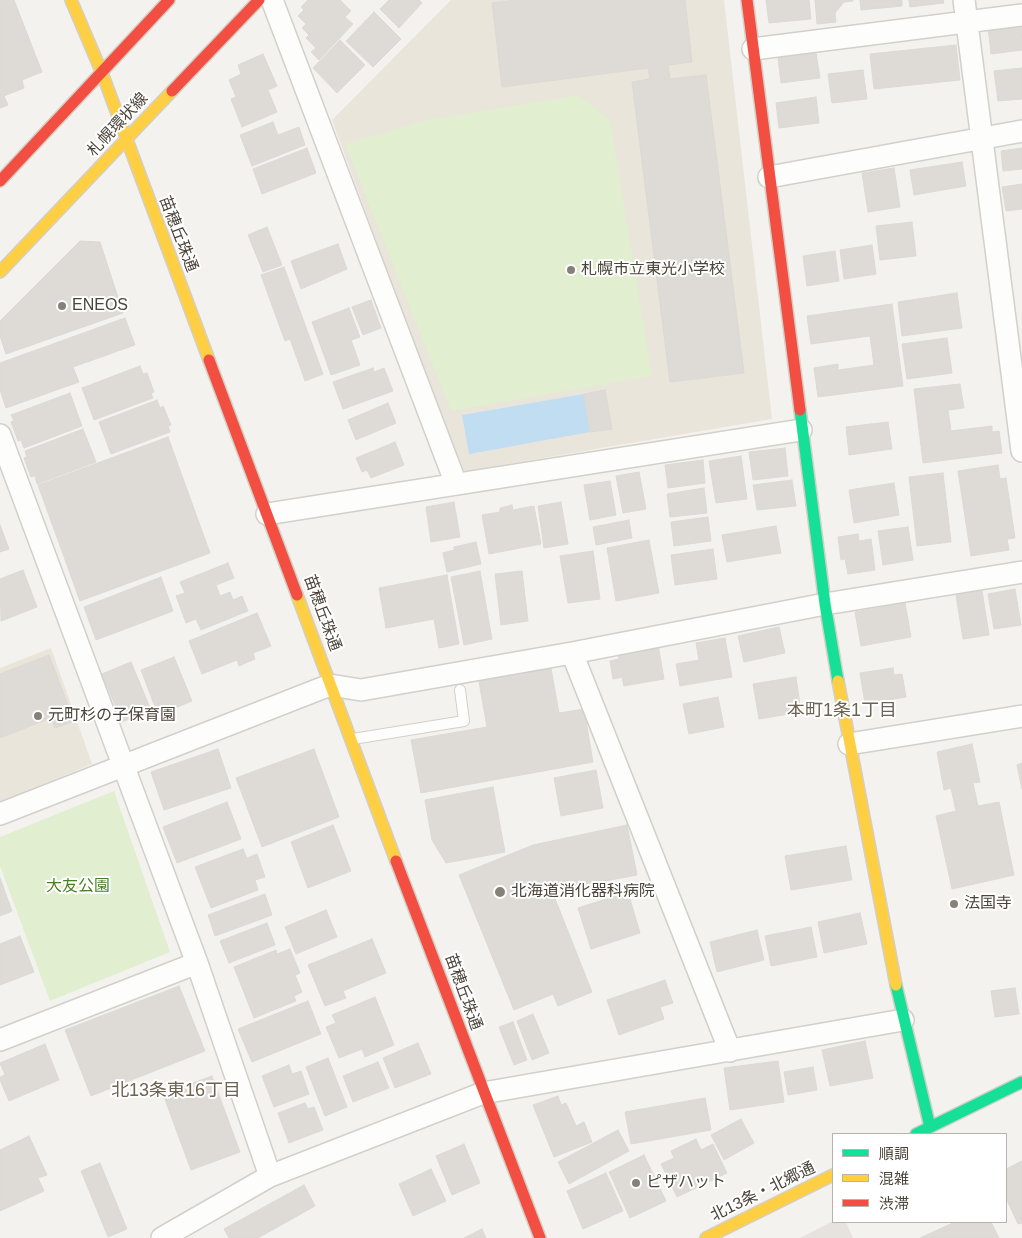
<!DOCTYPE html>
<html>
<head>
<meta charset="utf-8">
<style>
	body { margin:0 }
	#map { position:relative; width:1022px; height:1238px; overflow:hidden; background:#f4f2ee; font-family:Arial,"Noto Sans JP",sans-serif }
	canvas { display:block }
	.legend { position:absolute; left:832px; top:1133px; width:175px; height:90px; box-sizing:border-box; background:#fff; border:1px solid #b7b4b0; margin:0; padding:6px 9px; list-style:none; font-size:15px; color:#4b4439 }
	.legend li { display:flex; align-items:center; gap:10px; height:25px }
	.legend b { width:25px; border:1px solid #b7b4b0 }
</style>
</head>
<body>
<div id="map">
<canvas width="1022" height="1238"></canvas>
<ul class="legend">
<li><b style="height:6px;background:#16e098"></b>順調</li>
<li><b style="height:6px;background:#ffcf43"></b>混雑</li>
<li><b style="height:6px;background:#f24e42"></b>渋滞</li>
</ul>
</div>
<script>
const c = document.querySelector('canvas').getContext('2d');
c.lineJoin = 'round';
function fill(path, color) { c.fillStyle = color; c.fill(path, 'evenodd'); }
const poly = rows => new Path2D(rows.map(r => 'M' + r).join(''));
function strokePath(path, color, width, dash) { c.strokeStyle = color; c.lineWidth = width; c.lineCap = dash ? 'butt' : 'round'; c.setLineDash(dash || []); c.stroke(path); }
function drawText(font, color, halo, rows, align = 'center') {
  c.font = font + ' Arial,"Noto Sans JP",sans-serif'; c.lineWidth = 4; c.setLineDash([]); c.textBaseline = 'middle'; c.strokeStyle = halo; c.fillStyle = color; for (const [text, x, y, turn = 0] of rows) {
    c.save(); c.translate(x, y); c.rotate((+turn || 0) * Math.PI / 180); c.textAlign = isNaN(turn) ? turn : align; if (halo) c.strokeText(text, 0, 0); c.fillText(text, 0, 0); c.restore();
  }
}
const education = poly([
	[451,0,724,0,772,419,461,472,332,120],
	[51,648,92,764,0,802,0,668]
]);
const green = poly([
	[579,95,610,121,652,376,451,411,345,144,428,120],
	[114,791,170,952,50,1001,0,866,0,837]
]);
const parking = poly([
	[833,1221,846,1222,853,1238,800,1238]
]);
const water = poly([
	[584,394,590,432,469,454,462,415]
]);
const building = poly([
	[0,0,14,0,42,72,22,80,24,88,4,96,8,105,0,108,0,0],
	[308,0,340,0,351,11,345,17,353,24,319,60,311,52,316,48,306,38,309,35,302,28,306,24,298,16,304,10,301,7,308,0],
	[389,0,419,0,422,3,399,28,380,9,389,0],
	[515,0,685,0,692,62,668,65,670,79,706,75,744,373,670,382,632,82,650,79,648,68,502,87,492,3,515,0],
	[766,0,809,0,811,19,769,23,766,0],
	[815,0,853,0,853,1,844,2,835,13,836,22,817,24,815,0],
	[860,0,902,0,902,6,861,10,860,0],
	[909,0,943,0,944,3,910,7,909,0],
	[374,12,401,39,373,67,346,41,374,12],
	[1021,23,1022,50,991,54,988,27,1021,23],
	[340,40,365,65,337,93,313,68,340,40],
	[956,45,960,80,874,89,870,54,956,45],
	[816,53,820,78,781,83,778,58,816,53],
	[263,54,277,86,268,90,277,112,242,127,231,99,236,97,229,80,241,74,238,65,263,54],
	[1022,68,1022,99,998,101,994,71,1022,68],
	[863,70,867,99,832,103,828,74,863,70],
	[816,97,819,123,779,128,776,103,816,97],
	[273,122,278,135,299,127,305,145,252,166,240,135,273,122],
	[307,148,316,173,262,194,253,169,307,148],
	[1022,148,1022,169,1003,171,1001,151,1022,148],
	[962,162,966,186,914,195,910,170,962,162],
	[894,168,900,207,868,212,862,173,894,168],
	[1022,184,1022,209,1006,211,1002,187,1022,184],
	[912,222,916,256,880,260,876,226,912,222],
	[267,227,282,265,263,272,248,235,267,227],
	[80,241,100,242,123,313,6,354,0,336,0,321,80,241],
	[338,244,347,269,301,289,291,261,338,244],
	[872,245,876,274,844,279,840,250,872,245],
	[835,251,839,281,807,286,803,256,835,251],
	[284,267,323,374,305,381,290,339,285,341,261,275,284,267],
	[957,293,962,328,902,336,898,302,957,293],
	[371,300,381,328,363,335,352,307,371,300],
	[892,304,903,386,818,397,814,368,838,364,838,370,874,365,870,336,811,344,807,316,892,304],
	[349,308,360,337,351,340,360,365,331,375,312,322,349,308],
	[125,318,135,345,73,367,79,382,6,408,0,390,0,363,125,318],
	[947,338,952,373,907,379,902,344,947,338],
	[140,366,143,374,147,373,154,392,151,393,153,398,94,420,82,388,140,366],
	[373,368,374,372,384,368,393,391,343,409,333,382,373,368],
	[960,384,964,408,948,410,951,431,992,426,992,432,999,431,1002,453,923,463,914,389,960,384],
	[605,390,612,429,590,432,584,394,605,390],
	[70,393,82,426,24,448,21,440,18,441,11,422,14,421,11,415,70,393],
	[157,400,160,408,163,406,171,425,168,426,170,432,111,454,99,422,157,400],
	[388,403,396,423,356,440,348,420,388,403],
	[888,422,892,449,849,455,846,427,888,422],
	[83,429,96,462,37,484,35,476,31,477,24,458,27,457,25,451,83,429],
	[168,437,210,553,80,601,38,485,168,437],
	[395,442,404,465,371,478,367,470,362,472,356,458,395,442],
	[785,448,788,476,753,480,749,452,785,448],
	[741,456,747,499,716,503,709,461,741,456],
	[703,460,705,483,668,488,665,465,703,460],
	[998,465,1000,479,1006,478,1015,538,1007,539,1009,550,971,556,958,471,998,465],
	[639,472,646,509,623,513,616,476,639,472],
	[943,473,951,542,917,546,909,477,943,473],
	[792,480,796,506,757,510,753,485,792,480],
	[610,481,616,515,590,520,584,485,610,481],
	[894,483,899,515,854,523,849,490,894,483],
	[704,488,707,513,670,517,667,494,704,488],
	[454,502,460,537,431,542,426,507,454,502],
	[561,502,568,544,544,548,538,506,561,502],
	[512,505,513,510,534,506,541,544,489,554,482,515,500,512,500,508,512,505],
	[708,517,711,541,674,546,671,522,708,517],
	[629,520,632,538,596,545,593,527,629,520],
	[0,525,9,549,0,552,0,525],
	[776,526,781,553,727,562,722,535,776,526],
	[908,527,913,560,883,565,878,531,908,527],
	[858,534,859,541,871,539,875,570,848,574,845,559,841,560,838,537,858,534],
	[649,540,659,593,616,601,607,548,649,540],
	[476,542,481,564,447,572,443,553,454,550,454,547,476,542],
	[713,549,717,579,675,585,671,555,713,549],
	[593,551,600,599,568,603,560,556,593,551],
	[228,563,234,578,216,585,220,596,230,592,233,600,242,596,248,611,201,630,196,619,186,623,176,596,185,593,180,582,228,563],
	[23,570,37,607,1,621,0,579,23,570],
	[480,571,492,639,464,645,451,577,480,571],
	[522,571,528,621,501,625,495,574,522,571],
	[447,575,459,644,439,648,434,619,386,628,379,588,447,575],
	[161,577,173,611,96,640,84,607,161,577],
	[1015,589,1021,625,994,629,988,594,1015,589],
	[982,591,989,635,963,639,956,595,982,591],
	[905,603,911,637,861,646,855,612,905,603],
	[257,613,271,646,253,653,255,659,239,666,237,660,202,674,189,641,257,613],
	[779,627,785,653,744,662,738,636,779,627],
	[725,638,732,677,680,686,676,664,699,660,696,643,725,638],
	[658,644,664,679,624,686,622,677,613,679,610,661,619,659,618,651,658,644],
	[49,655,74,721,55,728,51,718,0,738,0,674,49,655],
	[174,657,192,701,158,715,141,670,174,657],
	[131,662,151,710,122,722,102,674,131,662],
	[550,663,559,713,584,709,593,762,421,793,411,740,487,727,478,676,550,663],
	[893,668,894,675,902,674,906,697,865,704,860,673,893,668],
	[796,677,801,712,759,719,753,684,796,677],
	[718,697,724,727,689,734,683,704,718,697],
	[972,744,980,782,973,783,978,806,999,802,1014,875,952,889,936,816,956,811,951,788,944,790,937,752,972,744],
	[218,749,231,788,164,810,151,772,218,749],
	[314,749,339,817,262,847,236,778,314,749],
	[1022,763,1022,789,1017,765,1022,763],
	[596,770,603,808,561,816,554,778,596,770],
	[493,787,505,852,446,863,432,840,425,800,493,787],
	[227,802,241,839,177,863,163,827,227,802],
	[333,825,351,871,308,888,291,842,333,825],
	[627,825,637,875,552,891,592,992,558,1006,553,994,514,1010,459,875,533,845,627,825],
	[846,846,852,880,791,890,785,856,846,846],
	[243,849,247,858,257,854,265,877,255,880,258,890,211,908,195,867,243,849],
	[0,878,12,911,0,916,0,878],
	[628,892,640,933,591,949,578,908,628,892],
	[265,894,272,915,215,936,208,915,265,894],
	[326,910,337,937,296,954,285,927,326,910],
	[860,913,867,944,824,953,818,922,860,913],
	[267,923,275,945,229,963,220,941,267,923],
	[811,927,817,957,771,966,765,936,811,927],
	[757,930,764,960,717,972,710,942,757,930],
	[20,936,34,972,0,985,0,944,20,936],
	[372,939,386,973,343,991,346,998,325,1006,308,965,372,939],
	[290,949,300,973,295,975,302,992,294,996,296,1001,254,1018,234,967,276,950,277,954,290,949],
	[665,980,673,1003,660,1007,664,1019,619,1035,607,1000,665,980],
	[179,986,205,1051,91,1096,65,1030,179,986],
	[1015,988,1019,1014,995,1017,991,991,1015,988],
	[375,997,394,1045,365,1057,362,1049,339,1058,326,1027,336,1023,332,1015,375,997],
	[308,1001,321,1034,252,1062,238,1029,308,1001],
	[533,1014,549,1053,532,1060,517,1021,533,1014],
	[513,1022,527,1060,514,1065,499,1027,513,1022],
	[865,1041,873,1078,830,1086,822,1050,865,1041],
	[418,1043,431,1074,395,1088,383,1058,418,1043],
	[45,1044,59,1080,9,1101,0,1080,0,1077,5,1075,0,1063,45,1044],
	[328,1058,347,1107,325,1116,306,1067,328,1058],
	[778,1061,784,1102,730,1110,724,1068,778,1061],
	[378,1062,389,1088,353,1102,343,1076,378,1062],
	[289,1065,292,1074,301,1071,309,1094,274,1107,262,1076,289,1065],
	[813,1067,817,1090,788,1095,784,1072,813,1067],
	[212,1076,240,1152,191,1170,163,1094,212,1076],
	[558,1096,561,1105,566,1103,576,1126,584,1122,592,1142,554,1157,533,1105,558,1096],
	[705,1098,711,1130,631,1144,625,1112,705,1098],
	[305,1103,308,1109,314,1107,323,1130,289,1143,278,1113,305,1103],
	[741,1119,754,1143,724,1160,711,1135,741,1119],
	[618,1130,629,1151,569,1184,558,1162,618,1130],
	[29,1136,47,1175,38,1178,44,1191,0,1211,0,1150,29,1136],
	[696,1139,701,1150,713,1144,727,1173,677,1197,661,1164,674,1158,671,1151,696,1139],
	[464,1144,480,1183,452,1195,436,1156,464,1144],
	[644,1155,666,1201,630,1218,609,1172,644,1155],
	[1022,1161,1022,1223,1018,1224,1006,1198,1006,1169,1022,1161],
	[100,1163,127,1229,108,1237,81,1171,100,1163],
	[431,1169,446,1201,413,1216,399,1184,431,1169],
	[606,1173,623,1211,583,1229,567,1191,606,1173],
	[304,1185,315,1206,258,1238,229,1238,224,1229,304,1185],
	[955,1222,991,1222,999,1238,920,1238,955,1222],
	[482,1229,486,1238,464,1238,482,1229]
]);
const lane = poly([
	[353,739,464,721,460,690]
]);
const street = poly([
	[272,0,456,484],
	[964,0,1022,451],
	[753,49,1022,15],
	[769,177,1022,131],
	[0,435,197,963,270,1176],
	[267,514,801,430],
	[572,653,730,1051],
	[849,744,1022,716],
	[0,814,330,685,361,690,572,653,825,604,1022,572],
	[0,1040,197,963],
	[162,1238,270,1176,483,1093,903,1020]
]);
const fast = poly([
	[800,410,825,604,838,681],
	[896,985,930,1127],
	[916,1134,1022,1082]
]);
const slow = poly([
	[71,0,102,73,209,360],
	[0,272,172,91],
	[297,595,396,861],
	[838,681,896,985],
	[706,1238,833,1175]
]);
const jam = poly([
	[747,0,800,410],
	[172,91,259,0],
	[0,181,169,0],
	[209,360,297,595],
	[396,861,540,1238]
]);
const markers = [
	[571,270,5,"#868178"],
	[62,306,5,"#868178"],
	[38,716,5,"#868178"],
	[500,892,6,"#868178"],
	[954,904,5,"#868178"],
	[636,1183,5,"#868178"]
];
const streetNames = [
	["札幌環状線",118,125,-47],
	["苗穂丘珠通",178,234,69],
	["苗穂丘珠通",322,613,70],
	["苗穂丘珠通",463,992,70],
	["北13条・北郷通",763,1192,-26]
];
const poiNames = [
	["札幌市立東光小学校",581,270],
	["ENEOS",72,306],
	["元町杉の子保育園",48,716],
	["北海道消化器科病院",511,892],
	["法国寺",964,904],
	["ピザハット",646,1183]
];
const parkNames = [
	["大友公園",78,887]
];
const neighbourhoodNames = [
	["本町1条1丁目",842,711],
	["北13条東16丁目",176,1091]
];
fill(education, '#eae5da');
fill(green, '#e1eecf');
fill(parking, '#e6e3df');
fill(water, '#c0ddf1');
fill(building, '#dedbd6');
strokePath(building, '#dcd9d4', 1);
strokePath(lane, '#d2d0cb', 12);
strokePath(street, '#d2d0cb', 24);
strokePath(fast, '#d3cfc5', 14);
strokePath(slow, '#d3cfc5', 14);
strokePath(jam, '#d3cfc5', 14);
strokePath(lane, '#fdfdfc', 10);
strokePath(street, '#fdfdfc', 21);
strokePath(fast, '#16e098', 11);
strokePath(slow, '#ffcf43', 11);
strokePath(jam, '#f24e42', 11);
for (const [x, y, r, color] of markers) { const dot = new Path2D(); dot.arc(x, y, r, 0, 2 * Math.PI); c.fillStyle = color; c.fill(dot); strokePath(dot, '#fff', 2); }
drawText('16px', '#4b4439', '#fff', streetNames);
drawText('16px', '#4b4439', '#fff', poiNames, 'left');
drawText('16px', '#4a7f2a', '#fff', parkNames);
drawText('18px', '#6e6250', '#fff', neighbourhoodNames);
</script>
</body>
</html>
